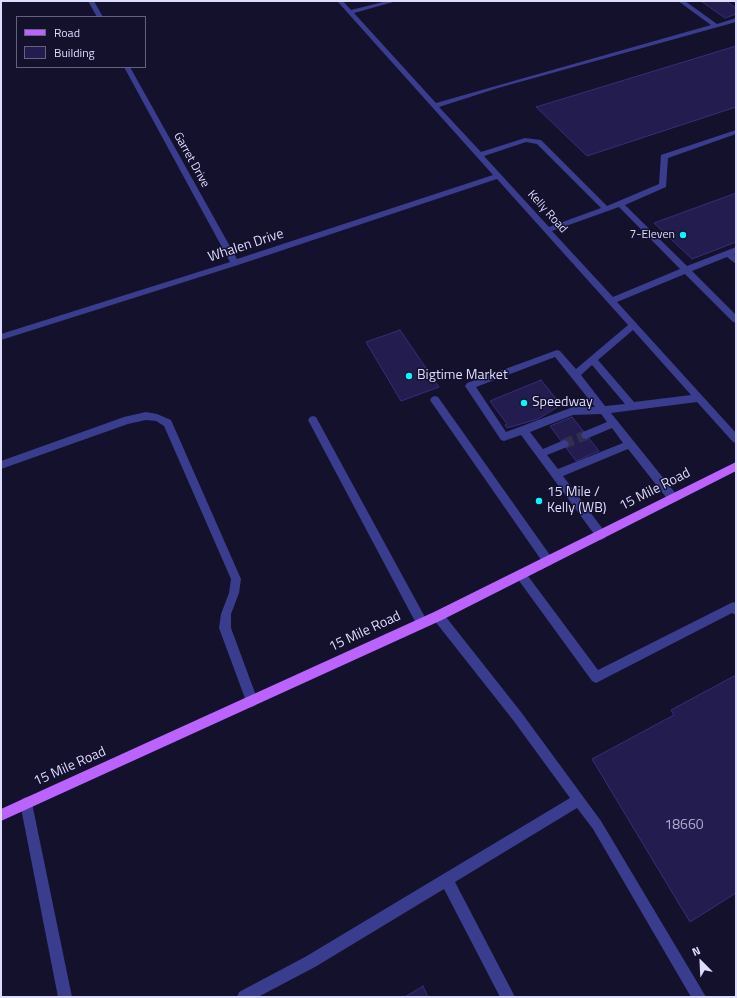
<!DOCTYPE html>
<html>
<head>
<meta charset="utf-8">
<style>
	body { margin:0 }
	#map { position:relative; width:737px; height:998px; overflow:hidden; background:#14112d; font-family:"Titillium Web",sans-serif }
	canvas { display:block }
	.frame { position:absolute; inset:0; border:2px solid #dedcff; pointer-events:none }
	.legend { position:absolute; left:16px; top:16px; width:130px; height:52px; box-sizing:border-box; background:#14112d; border:1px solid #656281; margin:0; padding:5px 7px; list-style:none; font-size:12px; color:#dedcff }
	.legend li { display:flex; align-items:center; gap:8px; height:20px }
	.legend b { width:20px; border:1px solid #656281 }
	.north { position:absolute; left:681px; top:942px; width:40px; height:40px; -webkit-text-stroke:3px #14112d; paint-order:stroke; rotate:336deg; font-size:11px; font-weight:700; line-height:16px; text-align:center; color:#dedcff }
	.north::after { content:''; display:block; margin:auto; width:14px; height:18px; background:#dedcff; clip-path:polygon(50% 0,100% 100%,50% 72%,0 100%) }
</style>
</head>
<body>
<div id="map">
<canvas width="737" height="998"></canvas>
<div class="frame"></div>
<ul class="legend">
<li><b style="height:5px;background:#bb63ff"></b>Road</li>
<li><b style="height:11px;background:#231c4e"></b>Building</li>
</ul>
<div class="north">N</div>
</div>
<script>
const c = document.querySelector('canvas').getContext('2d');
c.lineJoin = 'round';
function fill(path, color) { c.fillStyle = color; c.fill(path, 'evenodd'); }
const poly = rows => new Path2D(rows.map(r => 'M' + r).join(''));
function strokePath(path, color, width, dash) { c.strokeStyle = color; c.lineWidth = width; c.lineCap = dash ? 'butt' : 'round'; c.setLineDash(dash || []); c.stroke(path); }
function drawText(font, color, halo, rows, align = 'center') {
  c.font = font + ' "Titillium Web",sans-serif'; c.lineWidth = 3; c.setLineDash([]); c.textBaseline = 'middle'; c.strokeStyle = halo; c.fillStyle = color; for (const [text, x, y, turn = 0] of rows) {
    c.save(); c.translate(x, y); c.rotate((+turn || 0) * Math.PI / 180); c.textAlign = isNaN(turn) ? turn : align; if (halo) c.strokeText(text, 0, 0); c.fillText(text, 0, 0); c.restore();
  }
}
const building = poly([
	[701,1,726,1,736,8,736,14,725,18,701,1],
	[736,46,736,107,587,156,536,107,736,46],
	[736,193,736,242,692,259,654,223,736,193],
	[400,330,439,387,401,401,366,342,400,330],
	[541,380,561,405,538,419,507,428,505,425,507,424,490,401,541,380],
	[572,417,599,451,576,461,550,426,572,417],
	[736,675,736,893,690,922,592,759,674,715,671,710,736,675],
	[423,986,428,997,405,997,423,986]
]);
const minorTunnel = poly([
	[564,444,586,435]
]);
const minor = poly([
	[88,1,94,1,103,17,97,17,88,1],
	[337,1,343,1,351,10,387,1,397,1,354,13,436,103,711,25,678,1,685,1,717,24,736,18,736,22,718,27,498,88,439,107,481,152,525,138,541,140,607,206,659,184,661,155,736,130,736,134,668,158,666,187,625,205,687,266,736,247,736,253,734,254,736,256,736,264,727,257,692,271,736,315,736,323,733,322,685,274,617,302,736,433,736,443,733,442,697,402,611,413,677,495,678,498,677,501,673,502,669,501,628,449,563,476,605,532,606,535,605,538,601,540,597,538,521,435,504,441,501,440,465,386,467,383,557,350,560,351,576,369,628,325,497,179,238,265,1,340,1,334,230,262,124,67,130,67,237,259,493,175,337,1],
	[526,142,537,144,601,208,549,227,484,156,526,142],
	[619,207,680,269,613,297,552,231,619,207],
	[633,330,691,395,634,402,598,360,633,330],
	[555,357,595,407,573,407,506,432,476,387,555,357],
	[592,365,625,404,605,406,581,375,592,365],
	[601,414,607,422,583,432,581,435,583,438,586,439,612,428,623,443,558,469,547,455,567,447,569,444,567,441,564,440,543,449,530,432,573,415,601,414],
	[435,396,438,397,552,558,553,561,552,564,548,566,544,564,432,403,430,400,432,397,435,396],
	[146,412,157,414,171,420,241,579,239,593,231,614,231,628,258,701,256,705,252,707,248,705,246,701,219,628,221,614,229,593,231,579,164,426,156,421,146,420,128,424,1,469,1,461,124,417,146,412],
	[313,416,316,417,426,619,428,623,426,627,422,628,418,627,308,420,310,417,313,416],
	[521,570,525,572,598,670,733,602,736,603,736,615,732,613,596,683,592,681,517,578,516,575,517,572,521,570],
	[438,611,442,612,521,712,601,821,706,997,691,997,593,829,577,808,455,882,515,997,500,997,444,889,315,967,258,997,237,997,239,992,305,957,570,798,513,720,434,620,433,616,434,612,438,611],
	[26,797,30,799,32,803,72,997,58,997,20,803,22,799,26,797]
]);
const major = poly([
	[736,462,736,471,442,620,1,821,1,809,434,612,736,462]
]);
const markers = [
	[683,235,4,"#08f6ff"],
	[409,376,4,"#08f6ff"],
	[524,403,4,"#08f6ff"],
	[539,501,4,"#08f6ff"]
];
const farStreetnames = [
	["Garret Drive",191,160,61],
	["Kelly Road",547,212,48]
];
const farPoinames = [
	["7-Eleven",675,235]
];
const streetNames = [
	["Whalen Drive",246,246,-18],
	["15 Mile Road",655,490,-27],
	["15 Mile Road",365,632,-25],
	["15 Mile Road",70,767,-24]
];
const poiNames = [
	["Bigtime Market",417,376],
	["Speedway",532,403],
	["15 Mile /",547,493],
	["Kelly (WB)",547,509]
];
const nearNumbernames = [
	["18660",684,826]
];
fill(building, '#231c4e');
strokePath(building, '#382d7b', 1);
strokePath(minorTunnel, '#322f4c', 10, [10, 5]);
fill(minor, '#3a3c8d');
fill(major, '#bb63ff');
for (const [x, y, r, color] of markers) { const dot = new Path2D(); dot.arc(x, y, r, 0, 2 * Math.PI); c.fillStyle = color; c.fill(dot); strokePath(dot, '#14112d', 1.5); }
drawText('12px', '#dedcff', '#14112d', farStreetnames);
drawText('12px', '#dedcff', '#14112d', farPoinames, 'right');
drawText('14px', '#dedcff', '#14112d', streetNames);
drawText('14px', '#dedcff', '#14112d', poiNames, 'left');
drawText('14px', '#afacd3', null, nearNumbernames);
</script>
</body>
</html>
